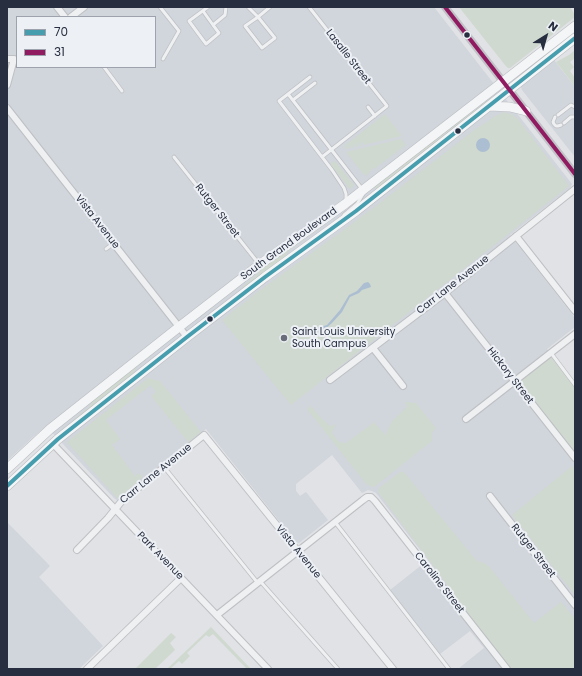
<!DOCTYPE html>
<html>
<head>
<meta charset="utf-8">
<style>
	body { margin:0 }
	#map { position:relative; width:582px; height:676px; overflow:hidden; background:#e0e2e5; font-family:Poppins,sans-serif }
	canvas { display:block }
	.frame { position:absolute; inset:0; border:8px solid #262e3f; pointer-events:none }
	.legend { position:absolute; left:16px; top:16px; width:140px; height:52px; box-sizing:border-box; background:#edf0f5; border:1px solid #9da2ac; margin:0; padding:5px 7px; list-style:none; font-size:12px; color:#262e3f }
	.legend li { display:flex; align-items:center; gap:8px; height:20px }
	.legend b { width:20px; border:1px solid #9da2ac }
	.north { position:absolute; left:526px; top:16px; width:40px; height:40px; -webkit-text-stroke:3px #edf0f5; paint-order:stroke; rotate:37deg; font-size:11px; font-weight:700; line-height:16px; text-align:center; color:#262e3f }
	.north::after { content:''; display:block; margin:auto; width:14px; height:18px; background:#262e3f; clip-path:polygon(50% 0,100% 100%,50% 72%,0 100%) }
</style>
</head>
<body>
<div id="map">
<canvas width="582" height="676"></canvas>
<div class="frame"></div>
<ul class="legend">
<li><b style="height:5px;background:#469dad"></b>70</li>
<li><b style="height:5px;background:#901b61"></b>31</li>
</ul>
<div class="north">N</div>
</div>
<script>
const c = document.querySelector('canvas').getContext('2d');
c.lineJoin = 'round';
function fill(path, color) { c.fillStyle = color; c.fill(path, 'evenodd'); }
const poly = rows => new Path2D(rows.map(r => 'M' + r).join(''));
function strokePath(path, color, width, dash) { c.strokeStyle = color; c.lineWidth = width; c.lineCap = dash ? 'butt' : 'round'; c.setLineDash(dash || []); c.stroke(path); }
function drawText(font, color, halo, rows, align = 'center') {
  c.font = font + ' Poppins,sans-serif'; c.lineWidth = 4; c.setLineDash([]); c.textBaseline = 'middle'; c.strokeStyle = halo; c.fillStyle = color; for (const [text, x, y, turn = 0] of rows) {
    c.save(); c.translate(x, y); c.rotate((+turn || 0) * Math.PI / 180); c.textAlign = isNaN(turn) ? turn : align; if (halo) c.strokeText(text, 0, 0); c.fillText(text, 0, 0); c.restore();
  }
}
const built = poly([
	[7,7,434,7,572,184,570,188,510,235,575,318,575,327,547,349,575,386,575,669,458,669,484,648,470,631,440,654,390,590,428,560,376,493,372,491,368,490,362,493,332,455,296,484,296,491,300,496,306,492,328,520,299,543,296,542,206,429,117,500,115,499,46,426,33,437,7,461],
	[17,17,155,17,155,67,17,67],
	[554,60,575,87,575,157,522,90,521,87,521,86],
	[7,522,50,566,39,577,103,646,79,669,7,669]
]);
const green = poly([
	[459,7,570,7,575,15,575,17,510,68,508,68,505,65],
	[575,50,575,58,570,62,574,67,570,71,575,78,575,87,556,62,569,55],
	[491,97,492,99,376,189,374,187],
	[505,112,513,115,518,119,569,186,291,405,222,320,259,291,338,234,376,206,477,128,484,124,495,116],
	[385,114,402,136,364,145,363,142,361,143,362,146,360,146,359,143,357,143,358,147,355,147,354,144,353,145,353,148,351,148,350,145,349,145,349,149,347,149,346,146,344,147,345,150,343,148,343,147],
	[401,139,406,145,374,169,373,168,371,170,371,171,365,176,346,152],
	[335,161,354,185,350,189,330,164],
	[327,221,328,222,291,249,282,260,243,288,242,287,255,276,268,263],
	[164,343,165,344,137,367,130,377,61,432,60,431,89,407,94,399],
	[551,353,575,385,575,458,514,381],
	[148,378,160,381,201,432,188,442,151,396,156,392,151,385,106,420,120,439,112,445,135,476,139,473,143,477,118,499,67,442],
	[405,402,416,403,436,428,432,433,432,441,374,487,367,485,307,409,311,406,321,418,330,426,336,424,332,433,339,442,346,443,374,422,385,435,392,421,407,407],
	[572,466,575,470,575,595,512,515],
	[400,472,404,472,476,560,488,565,534,623,561,602,575,619,575,669,510,669,378,492,379,488],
	[211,627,251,669,247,669,213,634,209,637,206,635,187,653,190,656,182,664,179,661,170,669,167,669],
	[171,633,176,637,170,643,175,650,155,669,135,669]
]);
const water = poly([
	'476 145a7 7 0 1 1 14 0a7 7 0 1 1-14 0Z',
	[368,282,370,284,371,287,362,290,359,293,350,297,342,312,332,323,325,329,306,337,306,334,312,332,317,328,327,325,340,310,349,295,357,291,364,283]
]);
const service = poly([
	[160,7,179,31,163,59],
	[208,7,189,21,206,44,219,33,213,25,225,15,226,7],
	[248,7,258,17,270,7],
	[309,7,387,106,322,157],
	[203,11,213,25],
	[258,17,275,38,262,48,245,26,258,17],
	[104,67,122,91],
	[310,77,279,101,332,170,344,188,346,194,346,199],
	[288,94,362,189],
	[293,100,315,83],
	[368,107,375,116],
	[558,115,571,105,575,107],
	[555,117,553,122,554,124,556,126,558,126,561,125],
	[564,123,571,117,575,117],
	[174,157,259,264],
	[344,215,357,204,363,194],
	[106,249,114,243],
	[551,353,575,385],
	[164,467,257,582],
	[335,522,449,669],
	[260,581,338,669]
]);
const minor = poly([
	[57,7,65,17],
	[71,17,84,7],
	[7,59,14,59,7,85],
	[7,108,187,337],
	[516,236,575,311],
	[445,293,575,458],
	[373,348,403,386],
	[330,380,445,293,575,189],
	[466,419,575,334],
	[53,444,268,669],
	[490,496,575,605],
	[77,550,108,518,121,502,204,435,393,669],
	[217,615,363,500,367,497,371,497,375,501,507,669],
	[87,669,181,578]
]);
const secondary = poly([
	[445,7,575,174]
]);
const primary = poly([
	[490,106,510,107,526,111],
	[7,469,50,429,179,327,259,265,345,204,372,183,575,26],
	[7,486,58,439,187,337,265,277,356,211,575,38]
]);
const bus1 = poly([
	[7,486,58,439,187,337,265,277,356,211,575,38]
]);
const bus2 = poly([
	[445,7,575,174]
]);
const markers = [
	[467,35,3.5,"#262e3f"],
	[458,131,3.5,"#262e3f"],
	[210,319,3.5,"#262e3f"],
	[284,338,4,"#676d79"]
];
const streetNames = [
	["Lasalle Street",348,57,52],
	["Rutger Street",217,211,52],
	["Vista Avenue",97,222,52],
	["South Grand Boulevard",289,244,-36],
	["Carr Lane Avenue",453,285,-38],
	["Hickory Street",510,376,52],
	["Carr Lane Avenue",156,474,-39],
	["Rutger Street",533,551,52],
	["Vista Avenue",298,552,51],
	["Park Avenue",160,556,46],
	["Caroline Street",439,583,52]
];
const poiNames = [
	["Saint Louis University",292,332],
	["South Campus",292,344]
];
fill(built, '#d1d5dc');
fill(green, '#d0d9d0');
fill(water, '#acbed2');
strokePath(service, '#bec0c3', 4.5);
strokePath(minor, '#bec0c3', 8);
strokePath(primary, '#bcbfc3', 10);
strokePath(service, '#eff0f2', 3);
strokePath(minor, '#eff0f2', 6);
strokePath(secondary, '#c1c3c8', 8);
strokePath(primary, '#f4f5f6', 9);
strokePath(bus1, '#469dad', 4);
strokePath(bus2, '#901b61', 4);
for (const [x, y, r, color] of markers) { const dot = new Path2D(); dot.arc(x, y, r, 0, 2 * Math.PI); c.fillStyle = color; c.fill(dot); strokePath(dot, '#edf0f5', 1.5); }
drawText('10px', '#262e3f', '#edf0f5', streetNames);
drawText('10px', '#262e3f', '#edf0f5', poiNames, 'left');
</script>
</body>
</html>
